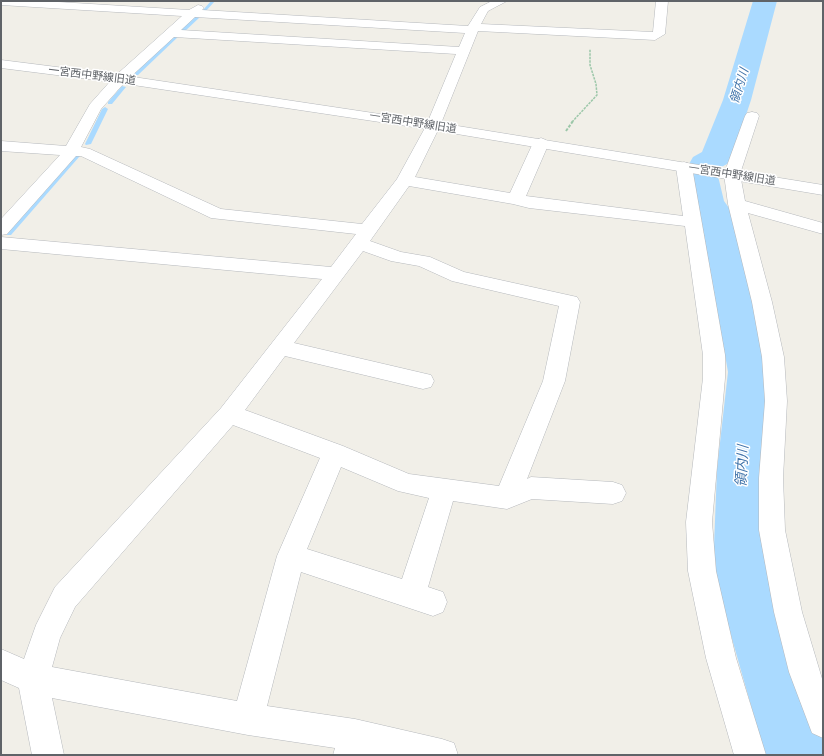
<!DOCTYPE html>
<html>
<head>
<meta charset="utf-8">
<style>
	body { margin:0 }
	#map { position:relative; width:824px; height:756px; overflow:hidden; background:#f1efe8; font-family:"Varela Round",sans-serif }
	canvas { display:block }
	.frame { position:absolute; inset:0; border:2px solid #5f6368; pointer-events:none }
</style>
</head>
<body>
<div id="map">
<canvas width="824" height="756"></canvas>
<div class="frame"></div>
</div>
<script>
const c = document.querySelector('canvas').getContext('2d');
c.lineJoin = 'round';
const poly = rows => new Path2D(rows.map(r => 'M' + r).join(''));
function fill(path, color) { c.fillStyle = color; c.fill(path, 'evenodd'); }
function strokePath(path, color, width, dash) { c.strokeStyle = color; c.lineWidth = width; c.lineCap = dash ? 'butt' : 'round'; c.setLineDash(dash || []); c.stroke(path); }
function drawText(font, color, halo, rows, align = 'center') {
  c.font = font + ' "Varela Round","Noto Sans JP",sans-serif'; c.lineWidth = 3; c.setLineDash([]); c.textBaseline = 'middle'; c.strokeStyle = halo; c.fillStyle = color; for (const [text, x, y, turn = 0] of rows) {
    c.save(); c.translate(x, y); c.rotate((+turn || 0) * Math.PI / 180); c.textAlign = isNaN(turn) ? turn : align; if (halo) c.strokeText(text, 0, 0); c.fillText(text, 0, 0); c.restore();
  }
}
const stream = poly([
	[211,1,215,1,205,12,203,12,203,10,211,1],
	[196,16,200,17,183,33,179,33,179,31,196,16],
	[176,34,180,35,138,75,134,75,134,73,176,34],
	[122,86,126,87,112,104,108,104,108,102,122,86],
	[105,107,108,109,91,144,86,145,85,144,102,109,105,107],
	[77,154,80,156,79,157,11,235,7,235,7,233,75,155,77,154]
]);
const river = poly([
	[753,1,777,1,751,100,732,157,727,164,714,171,718,176,724,201,737,219,772,372,767,469,769,572,823,730,823,755,765,755,713,572,717,469,728,372,701,219,690,201,684,176,692,168,689,164,693,157,702,152,723,100,753,1]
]);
const pathFar1 = poly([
	[572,122,597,95,596,84,590,65,590,49]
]);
const path = poly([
	[566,131,573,121]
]);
const minor = poly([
	[1,1,42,1,189,10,198,5,202,6,204,8,202,10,468,26,480,7,492,1,507,1,488,11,481,24,653,32,656,1,668,1,665,34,655,40,478,31,440,126,415,177,510,193,533,143,536,140,541,138,546,140,549,143,526,196,683,216,676,167,678,164,684,162,690,164,692,167,725,355,725,378,712,522,716,571,736,658,766,755,734,755,706,658,688,571,686,522,703,378,703,355,685,226,529,208,513,204,409,186,370,241,401,252,430,257,464,272,577,297,580,302,565,381,527,479,531,477,613,482,622,485,626,493,622,501,613,504,532,499,507,509,453,501,428,587,443,592,447,602,443,612,433,616,301,572,267,706,355,719,442,739,454,743,458,755,366,754,365,755,333,755,335,748,248,735,52,698,64,755,32,755,19,688,1,680,1,649,24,659,36,625,55,587,221,408,322,279,1,249,1,237,331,267,356,234,211,218,81,156,76,156,7,234,1,235,1,219,60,155,1,151,1,141,66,146,90,104,115,76,182,16,1,5,1,1],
	[195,17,465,33,459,47,181,30,195,17],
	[174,37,456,54,426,126,397,179,362,224,221,209,90,149,81,147,101,109,125,82,174,37],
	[363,251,391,261,419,266,452,281,559,306,543,381,499,486,409,474,343,446,245,410,285,356,423,389,431,387,434,381,431,375,294,343,363,251],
	[233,425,320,458,277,556,237,701,52,667,60,638,75,607,233,425],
	[341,467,398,491,429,498,402,579,307,549,341,467],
	[752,112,757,113,759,116,740,174,745,201,823,223,823,234,748,213,772,302,784,357,787,401,783,478,785,530,802,612,823,682,823,738,812,733,789,672,774,612,759,530,759,478,765,401,762,357,752,302,728,204,724,174,745,116,747,113,752,112]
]);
const tertiary = poly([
	[1,60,120,75,433,122,823,185,823,195,433,130,120,83,1,68,1,60]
]);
const farStreetnames = [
	["一宮西中野線旧道",92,76,7],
	["一宮西中野線旧道",413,123,9],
	["一宮西中野線旧道",732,175,9]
];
const farWaternames = [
	["領内川",740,86,-73]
];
const waterNames = [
	["領内川",743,466,-87]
];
fill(stream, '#aadaff');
fill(river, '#aadaff');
strokePath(minor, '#b5b8bc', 1);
strokePath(tertiary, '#b5b8bc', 1);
strokePath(pathFar1, '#9cc7a9', 1.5, [2.5, 1]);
strokePath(path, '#9cc7a9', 2, [3, 1.5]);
fill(minor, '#fff');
fill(tertiary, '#fff');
drawText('11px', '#5f6368', '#fff', farStreetnames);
drawText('italic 12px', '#4174aa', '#fff', farWaternames);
drawText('italic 14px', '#4174aa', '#fff', waterNames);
</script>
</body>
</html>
